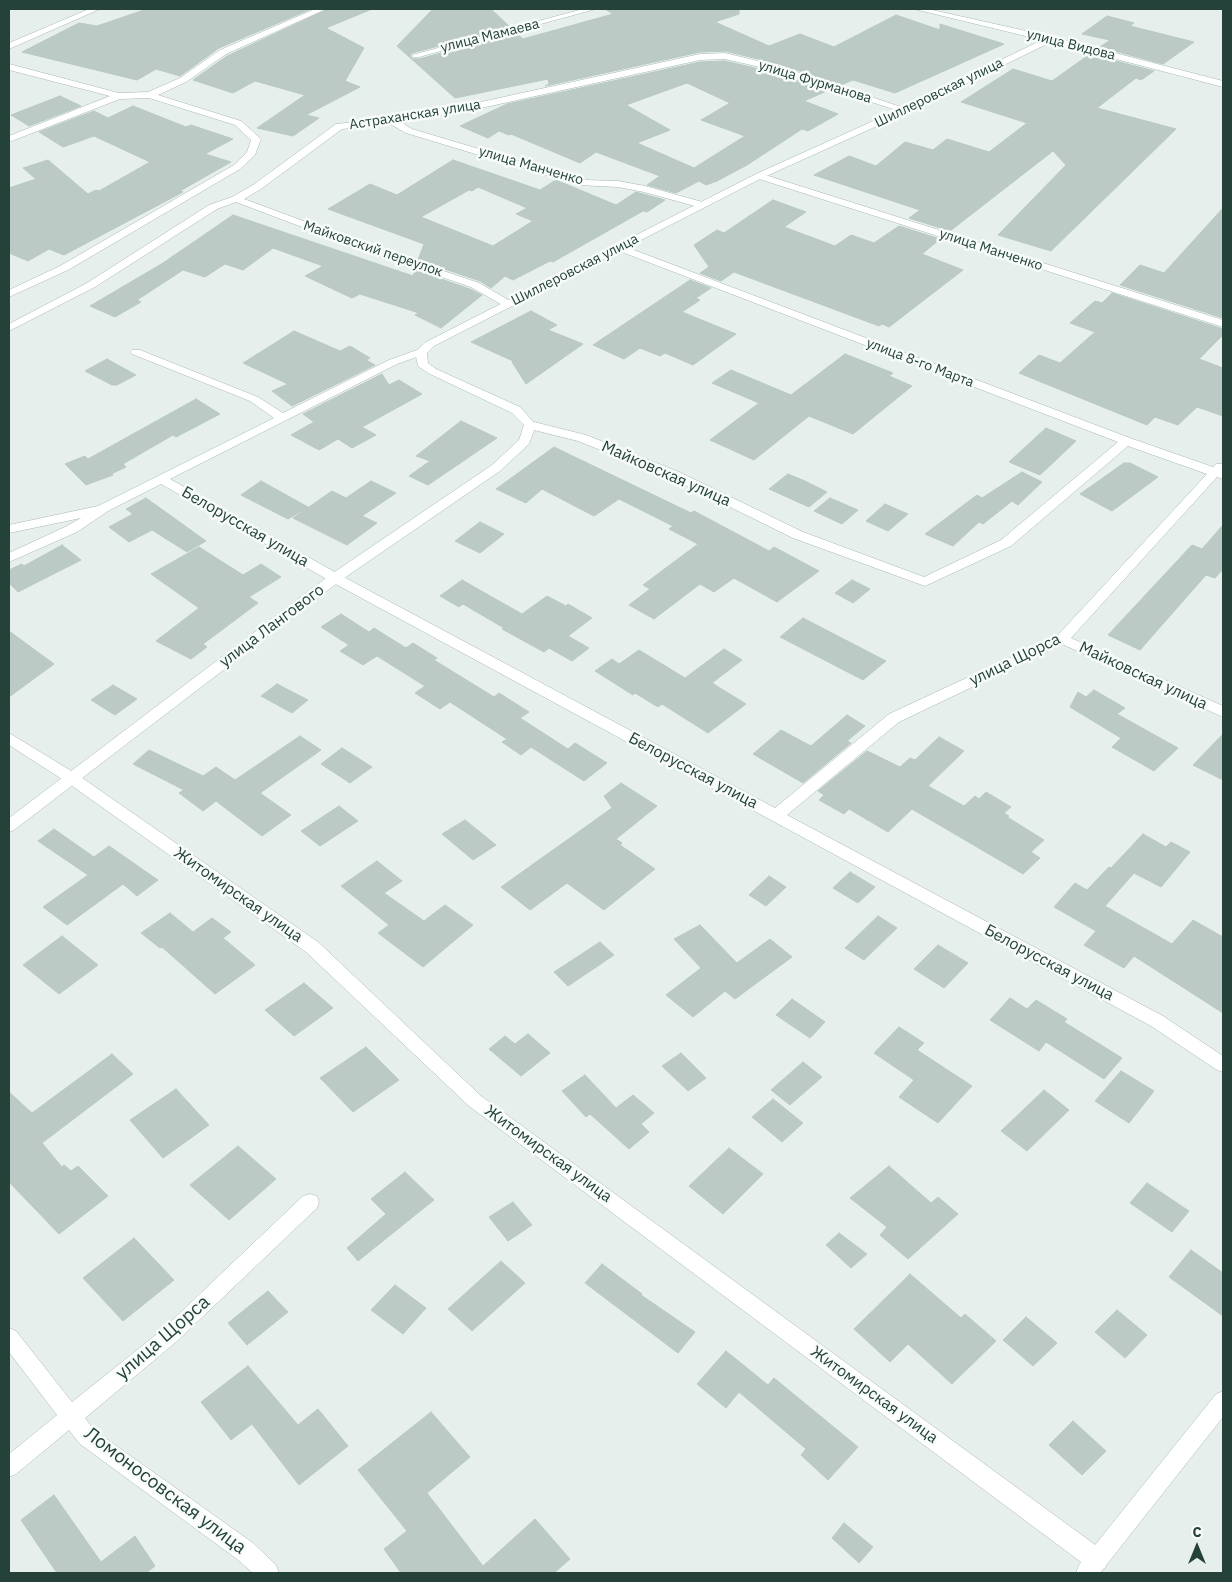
<!DOCTYPE html>
<html>
<head>
<meta charset="utf-8">
<style>
	body { margin:0 }
	#map { position:relative; width:1232px; height:1582px; overflow:hidden; background:#e6efeb; font-family:"IBM Plex Sans",sans-serif }
	canvas { display:block }
	.frame { position:absolute; inset:0; border:10px solid #24423a; pointer-events:none }
	.north { position:absolute; left:1172px; top:1522px; width:50px; height:50px; -webkit-text-stroke:4px #f7fbf9; paint-order:stroke; rotate:0deg; font-size:14px; font-weight:700; line-height:20px; text-align:center; color:#24423a }
	.north::after { content:''; display:block; margin:auto; width:18px; height:22px; background:#24423a; clip-path:polygon(50% 0,100% 100%,50% 72%,0 100%) }
</style>
</head>
<body>
<div id="map">
<canvas width="1232" height="1582"></canvas>
<div class="frame"></div>
<div class="north">С</div>
</div>
<script>
const c = document.querySelector('canvas').getContext('2d');
c.lineJoin = 'round';
function fill(path, color) { c.fillStyle = color; c.fill(path, 'evenodd'); }
const poly = rows => new Path2D(rows.map(r => 'M' + r).join(''));
function strokePath(path, color, width, dash) { c.strokeStyle = color; c.lineWidth = width; c.lineCap = dash ? 'butt' : 'round'; c.setLineDash(dash || []); c.stroke(path); }
function drawText(font, color, halo, rows, align = 'center') {
  c.font = font + ' "IBM Plex Sans",sans-serif'; c.lineWidth = 5; c.setLineDash([]); c.textBaseline = 'middle'; c.strokeStyle = halo; c.fillStyle = color; for (const [text, x, y, turn = 0] of rows) {
    c.save(); c.translate(x, y); c.rotate((+turn || 0) * Math.PI / 180); c.textAlign = isNaN(turn) ? turn : align; if (halo) c.strokeText(text, 0, 0); c.fillText(text, 0, 0); c.restore();
  }
}
const building = poly([
	[147,9,311,9,219,48,180,76,156,69,137,80,22,52,79,23,97,26,147,9],
	[328,9,372,9,326,28,364,48,345,81,360,87,306,115,319,118,293,136,257,128,305,95,255,81,233,93,193,80,227,56,328,9],
	[433,9,491,9,510,27,412,53,410,56,413,59,419,59,516,33,523,39,613,14,605,9,739,9,739,14,715,22,769,46,800,34,834,47,896,15,940,30,940,24,1004,44,895,93,853,80,841,85,779,64,725,51,700,52,545,86,549,84,548,79,455,98,397,46,433,9],
	[1107,16,1134,23,1130,26,1194,42,1163,64,1100,47,1110,40,1082,34,1107,16],
	[1090,54,1154,71,1141,80,1136,78,1097,108,1176,129,1051,251,998,235,1066,165,1053,151,950,231,909,218,920,210,814,175,849,156,876,166,905,142,933,150,947,139,989,152,1027,123,961,102,1013,69,1052,81,1090,54],
	[725,61,772,72,829,90,804,101,838,114,808,131,802,129,747,165,717,181,706,185,699,181,676,193,647,185,660,176,596,152,580,163,511,134,509,135,499,131,488,138,460,126,507,104,700,62,725,61],
	[687,83,730,103,701,120,745,136,694,168,637,143,670,130,626,105,687,83],
	[60,96,81,106,29,126,11,115,60,96],
	[133,106,186,127,191,125,233,139,205,154,231,162,180,191,183,192,64,255,49,249,28,261,9,253,9,188,36,179,23,168,48,160,88,194,96,190,99,191,150,162,94,136,63,147,39,132,94,111,108,118,133,106],
	[453,160,540,190,556,180,616,205,636,192,665,200,647,212,643,211,553,262,550,261,513,280,505,276,491,288,480,281,418,260,424,244,328,209,370,184,397,195,453,160],
	[478,187,527,208,516,214,533,221,493,246,421,217,469,190,472,191,478,187],
	[773,200,806,212,784,227,835,246,851,235,874,243,899,226,940,239,922,254,963,270,889,327,882,324,879,326,734,272,721,281,700,273,709,267,694,245,717,230,724,233,773,200],
	[1223,208,1223,318,1120,285,1140,265,1164,273,1223,208],
	[233,215,413,276,415,270,470,289,482,295,441,328,415,315,419,313,360,294,352,298,305,276,323,266,273,248,243,270,225,264,205,277,183,270,137,300,141,302,115,317,90,306,163,263,233,215],
	[690,280,711,288,696,298,700,300,682,312,736,334,693,365,665,353,660,356,640,348,624,359,593,345,690,280],
	[1112,293,1223,329,1223,335,1199,359,1223,368,1223,416,1197,407,1178,425,1155,417,1147,425,1019,373,1039,355,1060,363,1095,332,1070,323,1095,301,1102,303,1112,293],
	[531,311,557,325,548,330,583,344,526,384,512,362,513,361,471,342,531,311],
	[294,331,340,351,350,346,370,358,366,360,375,365,292,406,272,391,288,384,243,363,294,331],
	[845,354,893,373,889,376,912,386,853,434,809,416,754,460,710,440,759,403,712,383,731,370,791,395,845,354],
	[107,359,136,375,117,385,112,385,85,371,107,359],
	[382,374,389,385,399,380,422,394,362,427,376,435,352,448,338,439,319,450,291,435,314,422,303,414,382,374],
	[196,399,220,414,176,437,173,435,123,464,126,467,111,474,113,475,86,485,65,464,85,456,88,459,196,399],
	[461,421,497,438,428,485,409,476,430,461,416,456,461,421],
	[1046,428,1076,441,1040,475,1009,462,1046,428],
	[554,447,691,513,694,511,769,551,774,547,819,571,777,602,734,578,714,592,700,584,654,619,629,605,650,589,643,585,698,544,669,529,673,526,619,499,594,516,542,489,526,503,496,489,554,447],
	[1124,463,1130,463,1158,477,1112,511,1080,494,1124,463],
	[1022,472,1042,482,1018,505,1012,501,983,524,979,522,953,546,925,534,977,495,982,498,1022,472],
	[788,474,805,481,827,492,809,507,769,489,788,474],
	[261,481,308,507,288,519,241,495,261,481],
	[371,481,396,493,362,516,377,523,347,545,293,518,332,491,346,498,371,481],
	[146,498,206,541,187,552,152,530,129,542,109,527,133,514,126,509,146,498],
	[830,498,858,510,842,524,814,511,830,498],
	[885,504,908,514,888,531,866,521,885,504],
	[480,522,504,534,480,553,455,541,480,522],
	[1223,525,1223,569,1215,578,1206,575,1140,650,1108,635,1192,545,1202,549,1223,525],
	[62,545,81,560,18,592,9,583,9,570,22,564,24,566,62,545],
	[199,547,243,575,261,564,281,577,249,597,258,603,203,644,207,647,191,659,156,641,199,608,151,574,199,547],
	[462,580,522,614,547,596,566,606,568,604,592,618,568,636,589,648,572,661,549,648,544,652,502,629,504,628,463,604,459,607,440,596,462,580],
	[852,580,870,589,853,603,835,593,852,580],
	[341,614,369,632,374,628,406,648,413,643,437,658,434,660,494,697,499,693,529,712,520,718,568,749,575,743,607,763,584,781,531,747,521,755,502,742,507,739,450,702,440,709,415,693,425,686,377,656,363,665,340,651,349,645,321,627,341,614],
	[803,618,886,661,863,680,780,637,803,618],
	[9,631,54,664,9,697,9,631],
	[724,649,742,660,712,683,746,704,708,733,662,704,658,707,635,693,633,695,595,671,612,659,619,664,639,650,685,678,724,649],
	[277,684,308,700,292,713,261,696,277,684],
	[113,685,137,699,115,715,91,700,113,685],
	[1094,690,1125,708,1117,714,1178,748,1154,771,1112,747,1121,738,1070,707,1078,692,1086,697,1094,690],
	[847,715,865,726,847,741,851,743,803,783,753,754,781,730,811,746,847,715],
	[1223,734,1223,780,1193,765,1223,734],
	[300,736,321,750,260,793,291,815,262,836,216,801,203,811,179,793,184,790,133,764,149,750,203,776,216,767,235,780,300,736],
	[939,737,964,751,928,786,964,806,975,796,979,799,986,792,1011,807,1004,813,1009,816,1007,817,1044,840,1031,852,1040,858,1023,874,912,809,888,832,849,809,844,814,819,800,824,795,818,791,867,751,900,767,910,758,915,760,939,737],
	[342,748,372,767,350,783,321,764,342,748],
	[621,783,657,806,616,839,622,843,620,845,655,869,604,910,567,883,530,910,501,887,612,808,604,796,621,783],
	[339,806,358,821,320,846,301,831,339,806],
	[465,820,496,845,473,860,442,834,465,820],
	[54,829,94,857,109,846,158,880,137,896,123,884,67,925,43,907,88,875,38,841,54,829],
	[1143,834,1166,847,1171,842,1190,852,1161,887,1134,873,1105,906,1172,944,1193,920,1223,937,1223,1013,1134,956,1124,968,1084,945,1096,931,1054,907,1075,883,1087,890,1109,867,1111,868,1143,834],
	[377,861,402,881,384,893,424,921,445,905,473,925,423,967,378,933,389,925,341,886,377,861],
	[850,872,875,887,858,903,833,888,850,872],
	[769,876,786,887,766,906,749,895,769,876],
	[170,913,193,932,212,918,231,932,223,938,255,965,215,994,162,947,160,948,141,933,170,913],
	[878,916,897,928,864,960,845,948,878,916],
	[700,925,737,963,770,939,792,957,735,999,725,991,693,1017,666,995,701,968,674,939,700,925],
	[62,936,98,965,59,994,23,965,62,936],
	[600,942,614,955,568,986,554,972,600,942],
	[938,945,968,963,944,988,914,969,938,945],
	[304,983,333,1008,294,1036,265,1010,304,983],
	[1010,998,1027,1009,1036,1000,1067,1019,1064,1022,1122,1058,1104,1079,1046,1042,1039,1051,990,1020,1010,998],
	[792,999,825,1022,810,1038,776,1015,792,999],
	[899,1027,924,1043,917,1050,972,1086,938,1123,899,1097,914,1080,874,1053,899,1027],
	[528,1034,550,1053,521,1076,489,1049,505,1036,515,1044,528,1034],
	[366,1047,399,1080,353,1112,320,1078,366,1047],
	[681,1053,706,1078,688,1091,662,1066,681,1053],
	[112,1054,133,1074,42,1143,62,1167,64,1165,71,1171,78,1166,108,1196,59,1234,9,1182,9,1092,32,1113,112,1054],
	[803,1062,822,1077,790,1105,771,1090,803,1062],
	[1121,1071,1154,1091,1129,1123,1095,1101,1121,1071],
	[585,1075,616,1108,633,1095,654,1113,641,1124,649,1132,629,1149,590,1114,586,1117,562,1091,585,1075],
	[176,1089,209,1125,163,1158,130,1120,176,1089],
	[1044,1090,1069,1110,1027,1151,1001,1131,1044,1090],
	[773,1099,803,1123,782,1142,752,1117,773,1099],
	[238,1146,276,1179,229,1220,190,1185,238,1146],
	[729,1148,763,1174,723,1214,689,1186,729,1148],
	[889,1166,931,1203,938,1197,958,1214,908,1259,880,1235,887,1227,850,1198,889,1166],
	[405,1172,434,1200,358,1261,347,1248,386,1214,371,1199,405,1172],
	[1147,1183,1189,1211,1172,1232,1130,1203,1147,1183],
	[513,1202,532,1225,508,1241,489,1217,513,1202],
	[839,1233,867,1254,851,1268,826,1245,839,1233],
	[134,1238,174,1280,123,1321,83,1278,134,1238],
	[1191,1250,1223,1273,1223,1316,1169,1277,1191,1250],
	[501,1261,525,1283,472,1331,448,1309,501,1261],
	[602,1264,642,1294,641,1295,695,1332,678,1353,585,1283,602,1264],
	[910,1274,961,1318,965,1314,996,1341,952,1384,908,1344,890,1362,854,1329,910,1274],
	[395,1285,426,1308,403,1334,371,1310,395,1285],
	[268,1291,288,1312,247,1345,228,1323,268,1291],
	[1117,1310,1147,1335,1125,1358,1095,1332,1117,1310],
	[1026,1317,1057,1343,1033,1366,1003,1340,1026,1317],
	[726,1351,768,1385,774,1378,858,1447,828,1480,801,1455,806,1449,739,1392,726,1408,697,1384,726,1351],
	[248,1366,298,1425,318,1409,348,1446,299,1485,252,1424,231,1440,201,1402,248,1366],
	[431,1412,470,1457,427,1493,483,1566,535,1519,570,1559,554,1573,401,1573,384,1549,407,1531,358,1470,431,1412],
	[1073,1421,1106,1451,1082,1475,1049,1445,1073,1421],
	[54,1495,101,1562,135,1536,155,1566,146,1573,57,1573,21,1520,54,1495],
	[844,1523,873,1547,859,1563,832,1538,844,1523]
]);
const street = poly([
	[89,9,100,9,9,49,9,43,89,9],
	[315,9,326,9,226,54,186,82,158,95,241,121,261,139,255,155,240,169,68,270,9,297,9,290,60,266,234,165,247,152,251,140,235,125,149,98,120,99,9,142,9,136,110,96,9,70,9,64,119,93,148,92,180,78,220,50,315,9],
	[583,9,596,9,419,57,413,57,412,55,583,9],
	[725,53,779,66,910,110,908,112,902,112,773,70,725,59,700,60,481,108,401,122,412,129,583,180,618,181,645,186,706,203,707,205,702,208,644,192,618,187,578,185,406,133,390,124,342,129,261,189,244,199,376,248,479,283,512,302,513,304,512,306,504,306,471,287,368,252,236,202,217,209,95,287,9,331,9,324,87,283,209,205,232,197,253,185,336,124,392,118,481,102,700,54,725,53],
	[759,173,1223,320,1223,327,756,178,756,174,759,173],
	[618,244,1130,438,1213,467,1216,464,1223,464,1223,479,1217,477,1071,638,1223,706,1223,717,1062,644,899,722,787,815,1163,1016,1223,1056,1223,1072,1217,1070,1151,1026,330,581,161,484,108,511,77,532,9,562,9,553,67,526,81,518,9,533,9,525,98,506,274,418,250,401,132,354,130,352,132,350,140,350,258,397,283,413,389,360,417,350,425,350,427,352,425,354,397,364,170,479,340,575,775,808,889,714,1057,636,1207,474,1128,446,1011,546,925,586,793,538,671,478,578,441,526,428,524,425,530,421,586,435,679,472,803,532,924,577,1001,540,1118,442,614,249,613,247,614,245,618,244],
	[9,733,78,775,318,942,481,1096,1105,1552,1108,1560,1105,1568,1097,1571,1089,1568,469,1106,306,952,68,783,9,745,9,733],
	[310,1194,317,1196,319,1202,317,1208,176,1342,85,1418,94,1430,253,1543,276,1565,279,1573,253,1573,237,1559,80,1444,69,1430,16,1474,9,1477,9,1454,57,1415,9,1352,9,1328,16,1331,72,1402,162,1330,303,1196,310,1194]
]);
const secondary = poly([
	[914,9,928,9,1053,37,1223,81,1223,87,1051,42,908,112,762,178,434,346,427,353,428,363,436,369,520,407,536,425,529,444,500,471,340,581,14,830,9,832,9,818,330,575,492,465,519,440,524,425,512,413,428,373,418,366,415,352,426,342,756,174,902,108,1042,40,914,9],
	[1223,1391,1223,1417,1100,1573,1076,1573,1079,1565,1216,1394,1223,1391]
]);
const farStreetnames = [
	["улица Мамаева",490,36,-14],
	["улица Видова",1071,45,14],
	["улица Фурманова",815,82,17],
	["Шиллеровская улица",939,93,-26],
	["Астраханская улица",415,115,-9],
	["улица Манченко",531,166,16],
	["Майковский переулок",373,249,19],
	["улица Манченко",991,250,18],
	["Шиллеровская улица",575,270,-27],
	["улица 8-го Марта",920,363,21]
];
const streetNames = [
	["Майковская улица",666,474,24],
	["Белорусская улица",245,527,30],
	["улица Лангового",272,626,-37],
	["улица Щорса",1015,660,-26],
	["Майковская улица",1143,676,25],
	["Белорусская улица",693,771,28],
	["Житомирская улица",238,895,35],
	["Белорусская улица",1049,963,28],
	["Житомирская улица",548,1154,36],
	["Житомирская улица",874,1395,36]
];
const nearStreetnames = [
	["улица Щорса",163,1338,-41],
	["Ломоносовская улица",165,1491,37]
];
fill(building, '#bbcac4');
strokePath(building, '#b8c9c2', 1);
strokePath(street, '#a8b8b2', 1);
strokePath(secondary, '#a4bbb3', 1);
fill(street, '#fff');
fill(secondary, '#fff');
drawText('14px', '#24423a', '#f7fbf9', farStreetnames);
drawText('16px', '#24423a', '#f7fbf9', streetNames);
drawText('19px', '#24423a', '#f7fbf9', nearStreetnames);
</script>
</body>
</html>
